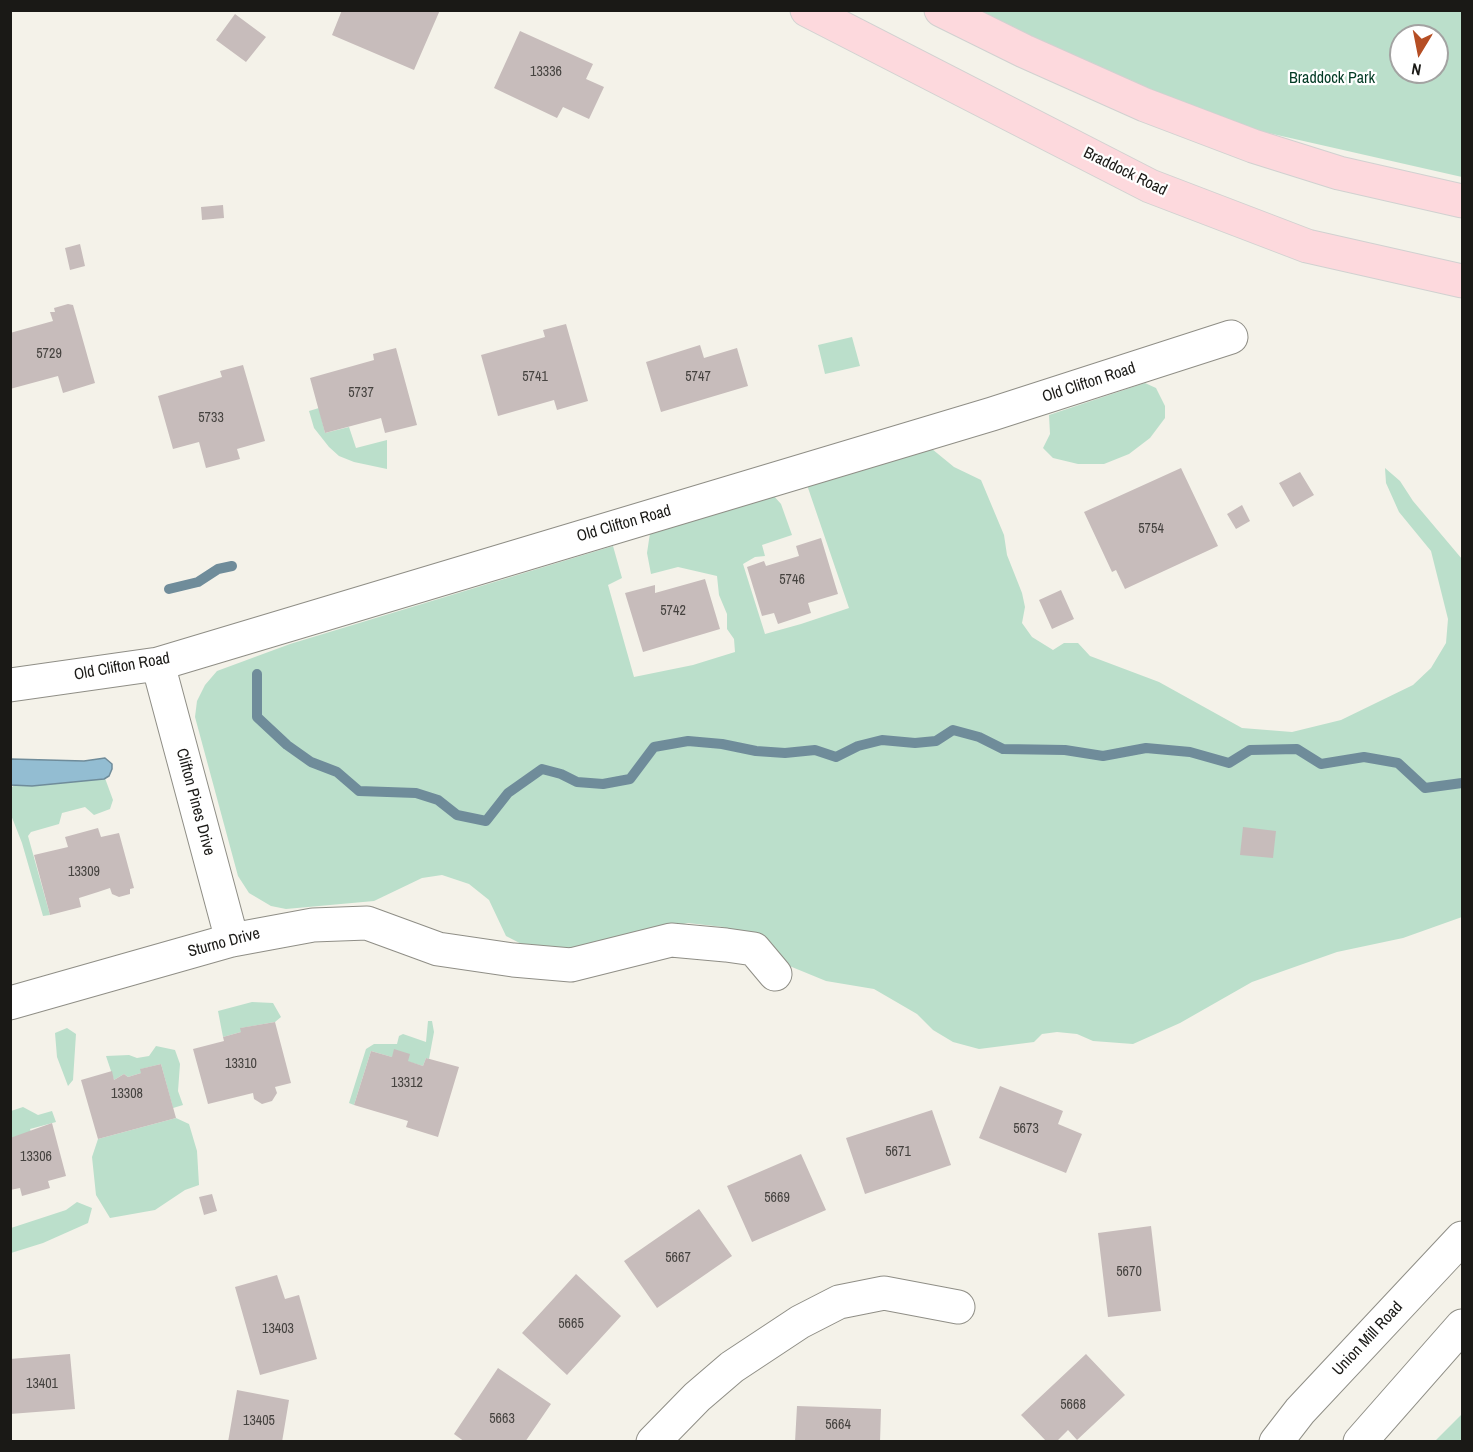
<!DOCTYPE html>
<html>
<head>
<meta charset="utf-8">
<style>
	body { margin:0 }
	#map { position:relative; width:1473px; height:1452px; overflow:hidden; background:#f4f2e9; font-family:"Archivo Narrow",sans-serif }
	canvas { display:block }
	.frame { position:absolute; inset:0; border:12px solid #1a1916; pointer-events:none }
	.north { position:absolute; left:1389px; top:24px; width:60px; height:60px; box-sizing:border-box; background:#fff; border:2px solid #a3a3a2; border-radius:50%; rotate:190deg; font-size:16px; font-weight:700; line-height:24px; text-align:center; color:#1a1916 }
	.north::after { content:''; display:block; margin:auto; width:21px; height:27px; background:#b54e24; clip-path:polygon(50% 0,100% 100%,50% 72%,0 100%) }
</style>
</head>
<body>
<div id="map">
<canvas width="1473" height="1452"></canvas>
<div class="frame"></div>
<div class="north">N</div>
</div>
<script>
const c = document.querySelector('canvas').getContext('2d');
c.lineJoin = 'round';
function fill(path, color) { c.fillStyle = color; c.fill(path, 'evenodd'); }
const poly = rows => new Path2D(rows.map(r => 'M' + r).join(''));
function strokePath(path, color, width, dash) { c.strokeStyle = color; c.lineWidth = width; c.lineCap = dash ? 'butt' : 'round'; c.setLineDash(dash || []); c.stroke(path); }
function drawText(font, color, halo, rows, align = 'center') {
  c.font = font + ' "Archivo Narrow",sans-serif'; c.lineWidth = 4.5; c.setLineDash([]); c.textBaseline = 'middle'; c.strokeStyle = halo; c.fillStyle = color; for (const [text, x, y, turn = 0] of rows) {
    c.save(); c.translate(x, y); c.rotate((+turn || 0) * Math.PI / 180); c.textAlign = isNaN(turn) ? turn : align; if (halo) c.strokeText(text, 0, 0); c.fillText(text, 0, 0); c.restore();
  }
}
const green = poly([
	[951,11,1462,11,1462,177,1145,105],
	[1401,36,1437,36,1437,72,1401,72],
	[852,337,860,366,825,374,818,345],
	[1145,383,1156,388,1165,406,1165,418,1150,438,1129,454,1104,464,1078,464,1053,458,1043,448,1050,434,1049,415],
	[319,408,325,433,349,427,356,448,387,440,387,469,354,462,339,456,329,447,314,428,309,411],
	[932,449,954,467,981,480,1004,535,1007,555,1022,593,1025,607,1022,623,1032,637,1053,650,1064,643,1078,643,1090,656,1159,682,1242,728,1292,732,1341,720,1413,685,1431,668,1446,643,1448,619,1431,551,1399,512,1386,483,1385,468,1400,481,1413,501,1462,559,1462,917,1403,938,1337,952,1252,982,1180,1023,1133,1044,1093,1041,1077,1034,1057,1032,1042,1034,1034,1042,979,1049,953,1042,933,1030,917,1014,874,989,826,981,787,965,757,942,723,927,688,923,653,930,637,944,541,954,506,936,489,900,469,884,442,875,422,878,374,901,286,909,271,906,249,893,238,876,195,717,197,701,205,685,217,671,290,644,613,546,622,578,608,585,634,677,693,665,735,652,734,639,727,629,727,614,719,595,717,576,678,567,651,574,647,553,650,533,773,495,781,504,792,535,762,545,765,556,755,557,743,564,765,634,801,624,849,608,807,485],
	[102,770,113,800,110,809,94,815,85,807,62,813,59,824,31,832,28,836,50,915,43,916,22,843,11,815,11,788,28,774],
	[252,1002,273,1003,281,1017,275,1022,241,1028,241,1032,223,1037,218,1011],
	[428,1021,432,1021,434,1032,429,1059,426,1058,423,1066,371,1051,354,1105,349,1103,366,1049,374,1044,397,1044,399,1036,403,1034,426,1042],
	[67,1028,76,1034,73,1080,68,1086,57,1057,55,1033],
	[156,1046,175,1050,180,1064,178,1091,183,1105,173,1108,161,1064,141,1069,141,1073,128,1077,124,1074,114,1080,106,1056,129,1055,137,1058,149,1056],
	[23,1107,38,1115,52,1111,56,1122,30,1129,31,1132,11,1138,11,1111],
	[176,1118,189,1124,197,1151,199,1185,185,1190,155,1210,110,1218,96,1195,92,1157,98,1139],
	[77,1202,92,1208,88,1223,43,1243,11,1253,11,1228,66,1210],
	[1462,1414,1462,1441,1435,1441]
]);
const water = poly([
	[105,758,112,764,112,769,109,776,104,779,32,786,11,785,11,759,84,761,105,758]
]);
const stream = poly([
	[169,589,198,582,218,569,232,566],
	[257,674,257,717,287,745,311,762,337,772,359,791,416,793,438,800,457,815,486,821,508,793,542,769,561,774,577,782,603,784,630,779,654,747,688,741,722,744,756,751,785,753,815,750,836,757,858,746,882,740,915,743,936,741,953,730,979,737,1003,749,1065,750,1103,756,1146,748,1190,752,1229,763,1250,750,1297,749,1321,764,1364,757,1398,763,1425,788,1462,783]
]);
const building = poly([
	[342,10,440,10,414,70,332,35],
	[235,14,266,37,246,62,216,40],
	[520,31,593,64,586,79,604,87,589,119,563,107,557,118,494,88],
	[223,205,224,218,202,220,201,207],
	[80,244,85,266,70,270,65,248],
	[68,304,73,305,95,383,63,393,58,376,10,389,10,333,53,321,50,312,55,312,54,308],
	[566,324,588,401,557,410,554,400,498,416,481,355,545,337,543,330],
	[700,345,704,358,737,348,748,386,661,412,646,362],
	[396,348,417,425,385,433,381,418,325,433,310,378,374,360,373,354],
	[243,365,265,441,237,449,240,459,206,468,199,442,173,449,158,396,222,377,220,371],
	[1181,468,1218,546,1125,589,1116,570,1112,572,1084,512],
	[1300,472,1314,495,1293,507,1279,483],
	[1242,505,1250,521,1236,529,1227,514],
	[821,538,838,594,808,603,811,613,778,624,774,613,762,616,747,567,764,561,766,566,799,556,796,546],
	[705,579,720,629,643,652,625,593,655,585,655,593],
	[1061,590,1074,619,1052,629,1039,600],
	[1243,827,1276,831,1273,858,1240,855],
	[98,828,101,837,119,833,134,888,130,889,130,894,119,897,112,894,110,888,98,892,79,898,81,907,50,915,34,855,68,847,65,837],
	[275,1022,291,1083,275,1087,277,1093,272,1101,262,1104,254,1099,253,1093,208,1104,193,1049,224,1041,223,1037,241,1032,240,1028],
	[394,1049,410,1054,408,1061,423,1066,426,1058,459,1067,438,1137,406,1127,408,1121,354,1105,371,1051,392,1057],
	[161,1064,176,1118,98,1139,81,1080,112,1071,114,1080,124,1074,128,1077,141,1073,140,1069],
	[1000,1086,1063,1111,1058,1124,1082,1134,1066,1173,979,1138],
	[932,1110,951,1165,865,1194,846,1138],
	[52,1123,66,1176,48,1181,50,1188,22,1196,20,1188,10,1190,10,1138],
	[801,1154,826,1210,752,1242,727,1186],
	[212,1194,217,1211,204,1215,199,1197],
	[699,1209,732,1256,657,1308,624,1261],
	[1151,1226,1161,1311,1108,1317,1098,1233],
	[576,1274,621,1316,567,1375,522,1333],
	[277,1275,285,1299,299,1295,317,1359,260,1375,235,1287],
	[70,1354,75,1409,10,1414,10,1359],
	[1086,1354,1125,1395,1077,1440,1068,1430,1056,1442,1047,1442,1021,1415],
	[498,1368,551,1404,525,1442,465,1442,454,1434],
	[237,1390,289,1400,282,1442,228,1442],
	[797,1406,881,1409,880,1442,795,1442]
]);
const minor = poly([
	[158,664,232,940],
	[10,685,158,664,992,414,1231,337],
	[10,1003,232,940,313,925,367,923,438,949,513,960,571,965,671,940,726,945,754,949,775,974],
	[653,1442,697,1397,732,1367,800,1322,839,1302,884,1293,958,1307],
	[1276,1442,1300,1411,1462,1238],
	[1360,1442,1462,1326]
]);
const major = poly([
	[807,10,1150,186,1307,246,1462,281],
	[941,10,1024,51,1145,105,1253,146,1339,173,1462,201]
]);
const numberNames = [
	["13336",546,72],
	["5729",49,354],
	["5741",535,377],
	["5747",698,377],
	["5737",361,393],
	["5733",211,418],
	["5754",1151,529],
	["5746",792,580],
	["5742",673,611],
	["13309",84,872],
	["13310",241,1064],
	["13312",407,1083],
	["13308",127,1094],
	["5673",1026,1129],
	["5671",898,1152],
	["13306",36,1157],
	["5669",777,1198],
	["5667",678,1258],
	["5670",1129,1272],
	["5665",571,1324],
	["13403",278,1329],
	["13401",42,1384],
	["5668",1073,1405],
	["5663",502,1419],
	["13405",259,1421],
	["5664",838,1425]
];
const parkNames = [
	["Braddock Park",1332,79]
];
const streetNames = [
	["Braddock Road",1125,172,26],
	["Old Clifton Road",1089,383,-18],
	["Old Clifton Road",624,524,-16],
	["Old Clifton Road",122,667,-10],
	["Clifton Pines Drive",195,802,75],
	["Sturno Drive",224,943,-15],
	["Union Mill Road",1368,1339,-47]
];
fill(green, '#bbdfcb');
fill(water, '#93bdd2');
strokePath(water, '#6f8c9a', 1.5);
strokePath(stream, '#6f8c9a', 10);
fill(building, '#c7bcbb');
strokePath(minor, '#8f8e86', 35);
strokePath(major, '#d1d1d0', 35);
strokePath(minor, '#fff', 33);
strokePath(major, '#fdd9dd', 33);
drawText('14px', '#45423f', null, numberNames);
drawText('16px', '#033b25', '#fff', parkNames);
drawText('16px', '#1a1916', '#fff', streetNames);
</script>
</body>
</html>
